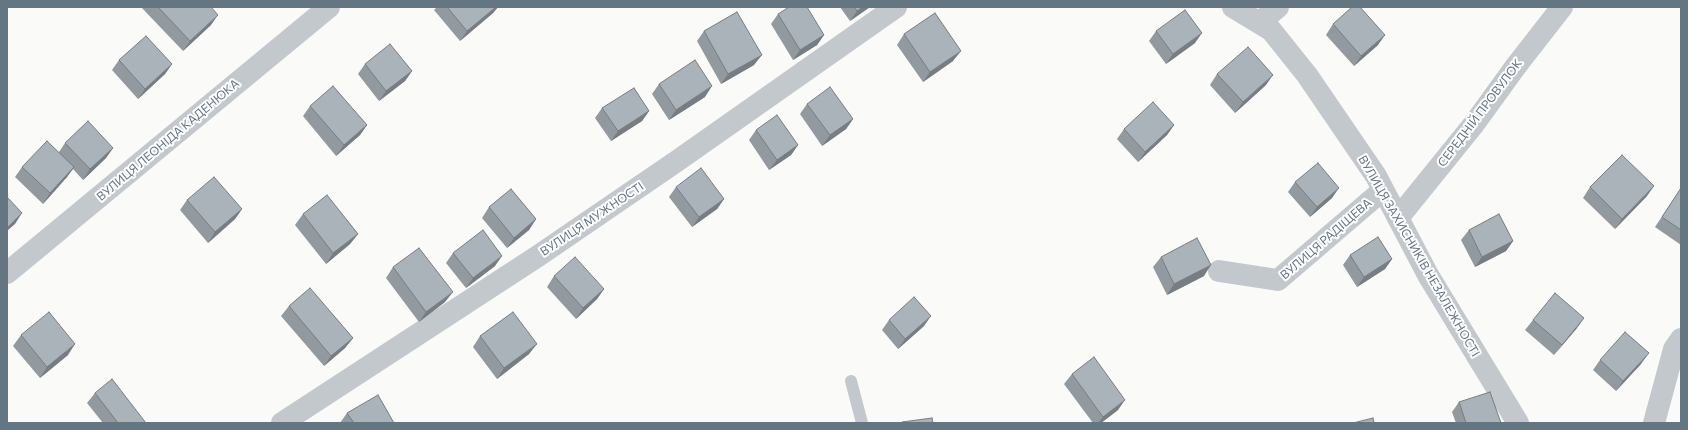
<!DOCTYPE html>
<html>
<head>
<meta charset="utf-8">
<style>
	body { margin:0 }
	#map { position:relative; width:1688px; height:430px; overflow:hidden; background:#fafaf8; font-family:Commissioner,sans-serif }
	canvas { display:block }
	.frame { position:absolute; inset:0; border:8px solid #657683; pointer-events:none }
</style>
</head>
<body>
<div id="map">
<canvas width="1688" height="430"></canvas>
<div class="frame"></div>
</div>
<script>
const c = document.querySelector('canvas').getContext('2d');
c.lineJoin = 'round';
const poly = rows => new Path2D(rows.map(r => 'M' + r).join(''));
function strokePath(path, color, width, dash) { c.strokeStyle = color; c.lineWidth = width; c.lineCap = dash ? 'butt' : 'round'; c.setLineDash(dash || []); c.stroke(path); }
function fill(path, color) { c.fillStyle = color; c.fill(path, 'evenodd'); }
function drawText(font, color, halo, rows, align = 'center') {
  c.font = font + ' Commissioner,sans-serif'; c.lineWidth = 4; c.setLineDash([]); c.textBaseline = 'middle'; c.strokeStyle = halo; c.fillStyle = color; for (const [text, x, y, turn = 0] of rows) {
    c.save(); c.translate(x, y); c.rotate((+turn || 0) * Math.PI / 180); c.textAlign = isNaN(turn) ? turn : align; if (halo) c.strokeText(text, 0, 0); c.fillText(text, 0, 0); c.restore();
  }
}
const lane = poly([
	[851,381,862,423]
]);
const street = poly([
	[1233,7,1271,30,1307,75,1376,176,1428,275,1518,423],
	[1259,23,1278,7],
	[1398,218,1474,124,1516,66,1562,7],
	[1219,271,1278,280,1383,190],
	[7,273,329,7],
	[282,423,538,256,677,161,896,7],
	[1654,423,1674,349,1681,339]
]);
const wall = poly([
	[141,7,211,7,211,25,183,51],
	[437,7,498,7,493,13,460,41,434,10],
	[840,7,870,7,850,21],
	[778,14,824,35,817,45,793,60,771,24],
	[1333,24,1378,45,1354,66,1326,35],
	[704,31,754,65,721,84,697,41],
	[1156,31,1195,43,1166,64,1149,41],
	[904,34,953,61,923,82,897,45],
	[119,60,172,64,165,74,138,99,112,70],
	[365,64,412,71,405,81,379,101,358,74],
	[1217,74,1266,85,1235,113,1210,85],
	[659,84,705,97,669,120,652,94],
	[807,104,853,119,846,129,822,146,800,114],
	[310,106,367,125,360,135,336,156,303,116],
	[602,108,649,111,642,121,611,141,595,118],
	[1174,125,1167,135,1138,162,1117,139,1124,129],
	[756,130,798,145,791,155,769,170,749,140],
	[65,143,113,148,106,158,83,180,73,169,67,177,43,204,15,177,22,167,59,152],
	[1295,182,1332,198,1310,217,1288,192],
	[676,187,724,199,717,209,692,227,669,197],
	[1590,187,1647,196,1615,229,1583,198],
	[1681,188,1681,245,1655,227],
	[187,200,242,209,235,219,208,243,180,210],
	[489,207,536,219,529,230,507,248,482,218],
	[303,214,358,234,350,244,326,264,295,225],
	[1469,230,1513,241,1506,251,1475,267,1461,240],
	[453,253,495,266,466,288,446,263],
	[1350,255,1392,259,1385,269,1357,287,1343,265],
	[1161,257,1204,276,1167,295,1153,267],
	[393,267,445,302,419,322,386,278],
	[554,276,604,289,597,299,576,319,547,287],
	[289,306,353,338,345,348,324,366,281,316],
	[889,320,924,326,898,349,882,330],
	[1533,320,1577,328,1554,355,1525,330],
	[21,335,68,355,40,378,13,346],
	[480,336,529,354,497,379,473,347],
	[1600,360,1641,364,1616,391,1593,370],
	[1072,374,1118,410,1101,423,1093,423,1064,384],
	[95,393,146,423,103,423,87,403],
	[1459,402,1501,423,1456,423,1452,412],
	[347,413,394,423,340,423]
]);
const shadedWall = poly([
	[496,7,498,7,493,13,460,41,467,31],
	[863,7,870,7,850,21,857,11],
	[218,15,211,25,183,51,190,41],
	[1202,33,1195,43,1166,64,1173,54],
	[824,35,817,45,793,60,800,50],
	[1385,35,1378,45,1354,66,1361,56],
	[961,51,953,61,923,82,930,72],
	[762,55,754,65,721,84,728,74],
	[172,64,165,74,138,99,145,89],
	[412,71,405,81,379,101,386,91],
	[1273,75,1266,85,1235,113,1243,102],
	[712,86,705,97,669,120,676,110],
	[649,111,642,121,611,141,618,131],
	[853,119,846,129,822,146,830,135],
	[367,125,360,135,336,156,344,145],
	[1174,125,1167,135,1138,162,1145,152],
	[798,145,791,155,769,170,777,160],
	[113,148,106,158,83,180,90,169],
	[74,167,67,177,43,204,50,193],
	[1654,186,1647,196,1615,229,1622,219],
	[1339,188,1332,198,1310,217,1317,207],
	[724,199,717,209,692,227,699,217],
	[242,209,235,219,208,243,215,232],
	[22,213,15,224,7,231,7,228],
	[536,219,529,230,507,248,514,238],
	[358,234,350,244,326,264,333,253],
	[1513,241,1506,251,1475,267,1482,257],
	[502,256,495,266,466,288,473,278],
	[1392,259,1385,269,1357,287,1364,277],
	[1211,265,1204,276,1167,295,1174,284],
	[604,289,597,299,576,319,583,308],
	[453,292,445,302,419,322,426,312],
	[931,316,924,326,898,349,905,339],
	[1584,318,1577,328,1554,355,1562,345],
	[353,338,345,348,324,366,331,356],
	[75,344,68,355,40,378,47,367],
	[537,344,529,354,497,379,504,368],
	[1649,353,1641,364,1616,391,1623,381],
	[1125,400,1118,410,1101,423,1098,423,1103,417]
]);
const building = poly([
	[158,7,211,7,218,15,190,41,158,7],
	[447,7,496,7,467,31,447,7],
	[789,7,807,7,824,35,800,50,778,14,789,7],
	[854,7,863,7,857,11,854,7],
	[1352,7,1360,7,1385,35,1361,56,1333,24,1352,7],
	[1185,10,1202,33,1173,54,1156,31,1185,10],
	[737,12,762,55,728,74,704,31,737,12],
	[935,13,961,51,930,72,904,34,935,13],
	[146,36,172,64,145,89,119,60,146,36],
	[390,44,412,71,386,91,365,64,390,44],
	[1248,47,1273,75,1243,102,1217,74,1248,47],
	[695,60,712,86,676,110,659,84,695,60],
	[333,86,367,125,344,145,310,106,333,86],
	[830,87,853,119,830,135,807,104,830,87],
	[634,88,649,111,618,131,602,108,634,88],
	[1153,102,1174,125,1145,152,1124,129,1153,102],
	[777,115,798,145,777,160,756,130,777,115],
	[88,121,113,148,90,169,65,143,88,121],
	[47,141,74,167,50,193,22,167,47,141],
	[1622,155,1654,186,1622,219,1590,187,1622,155],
	[1318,163,1339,188,1317,207,1295,182,1318,163],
	[701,168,724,199,699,217,676,187,701,168],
	[214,177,242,209,215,232,187,200,214,177],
	[1681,188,1681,230,1662,217,1681,188],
	[511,189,536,219,514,238,489,207,511,189],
	[327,195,358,234,333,253,303,214,327,195],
	[7,197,22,213,7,228,7,197],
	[1499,214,1513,241,1482,257,1469,230,1499,214],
	[483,230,502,256,473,278,453,253,483,230],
	[1378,237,1392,259,1364,277,1350,255,1378,237],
	[1197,238,1211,265,1174,284,1161,257,1197,238],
	[419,248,453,292,426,312,393,267,419,248],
	[575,257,604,289,583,308,554,276,575,257],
	[310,288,353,338,331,356,289,306,310,288],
	[1555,293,1584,318,1562,345,1533,320,1555,293],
	[914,297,931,316,905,339,889,320,914,297],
	[49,312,75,344,47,367,21,335,49,312],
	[513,312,537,344,504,368,480,336,513,312],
	[1625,332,1649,353,1623,381,1600,360,1625,332],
	[1094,357,1125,400,1103,417,1072,374,1094,357],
	[112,379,146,423,118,423,95,393,112,379],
	[1490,392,1501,423,1466,423,1459,402,1490,392],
	[378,395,394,423,354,423,347,413,378,395],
	[932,418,933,423,902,423,902,422,932,418],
	[1373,418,1374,423,1353,423,1373,418]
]);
const streetNames = [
	["СЕРЕДНІЙ ПРОВУЛОК",1480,113,-53],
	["ВУЛИЦЯ ЛЕОНІДА КАДЕНЮКА",168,140,-40],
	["ВУЛИЦЯ МУЖНОСТІ",592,219,-34],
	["ВУЛИЦЯ РАДІЩЕВА",1326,239,-41],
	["ВУЛИЦЯ ЗАХИСНИКІВ НЕЗАЛЕЖНОСТІ",1419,256,60]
];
strokePath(lane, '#c3c8cc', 12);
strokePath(street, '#c3c8cc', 22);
fill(wall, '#929a9f');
fill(shadedWall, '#777d82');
fill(building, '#aab3b9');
strokePath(building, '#777d82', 1);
drawText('12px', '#657683', '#fff', streetNames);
</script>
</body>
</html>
